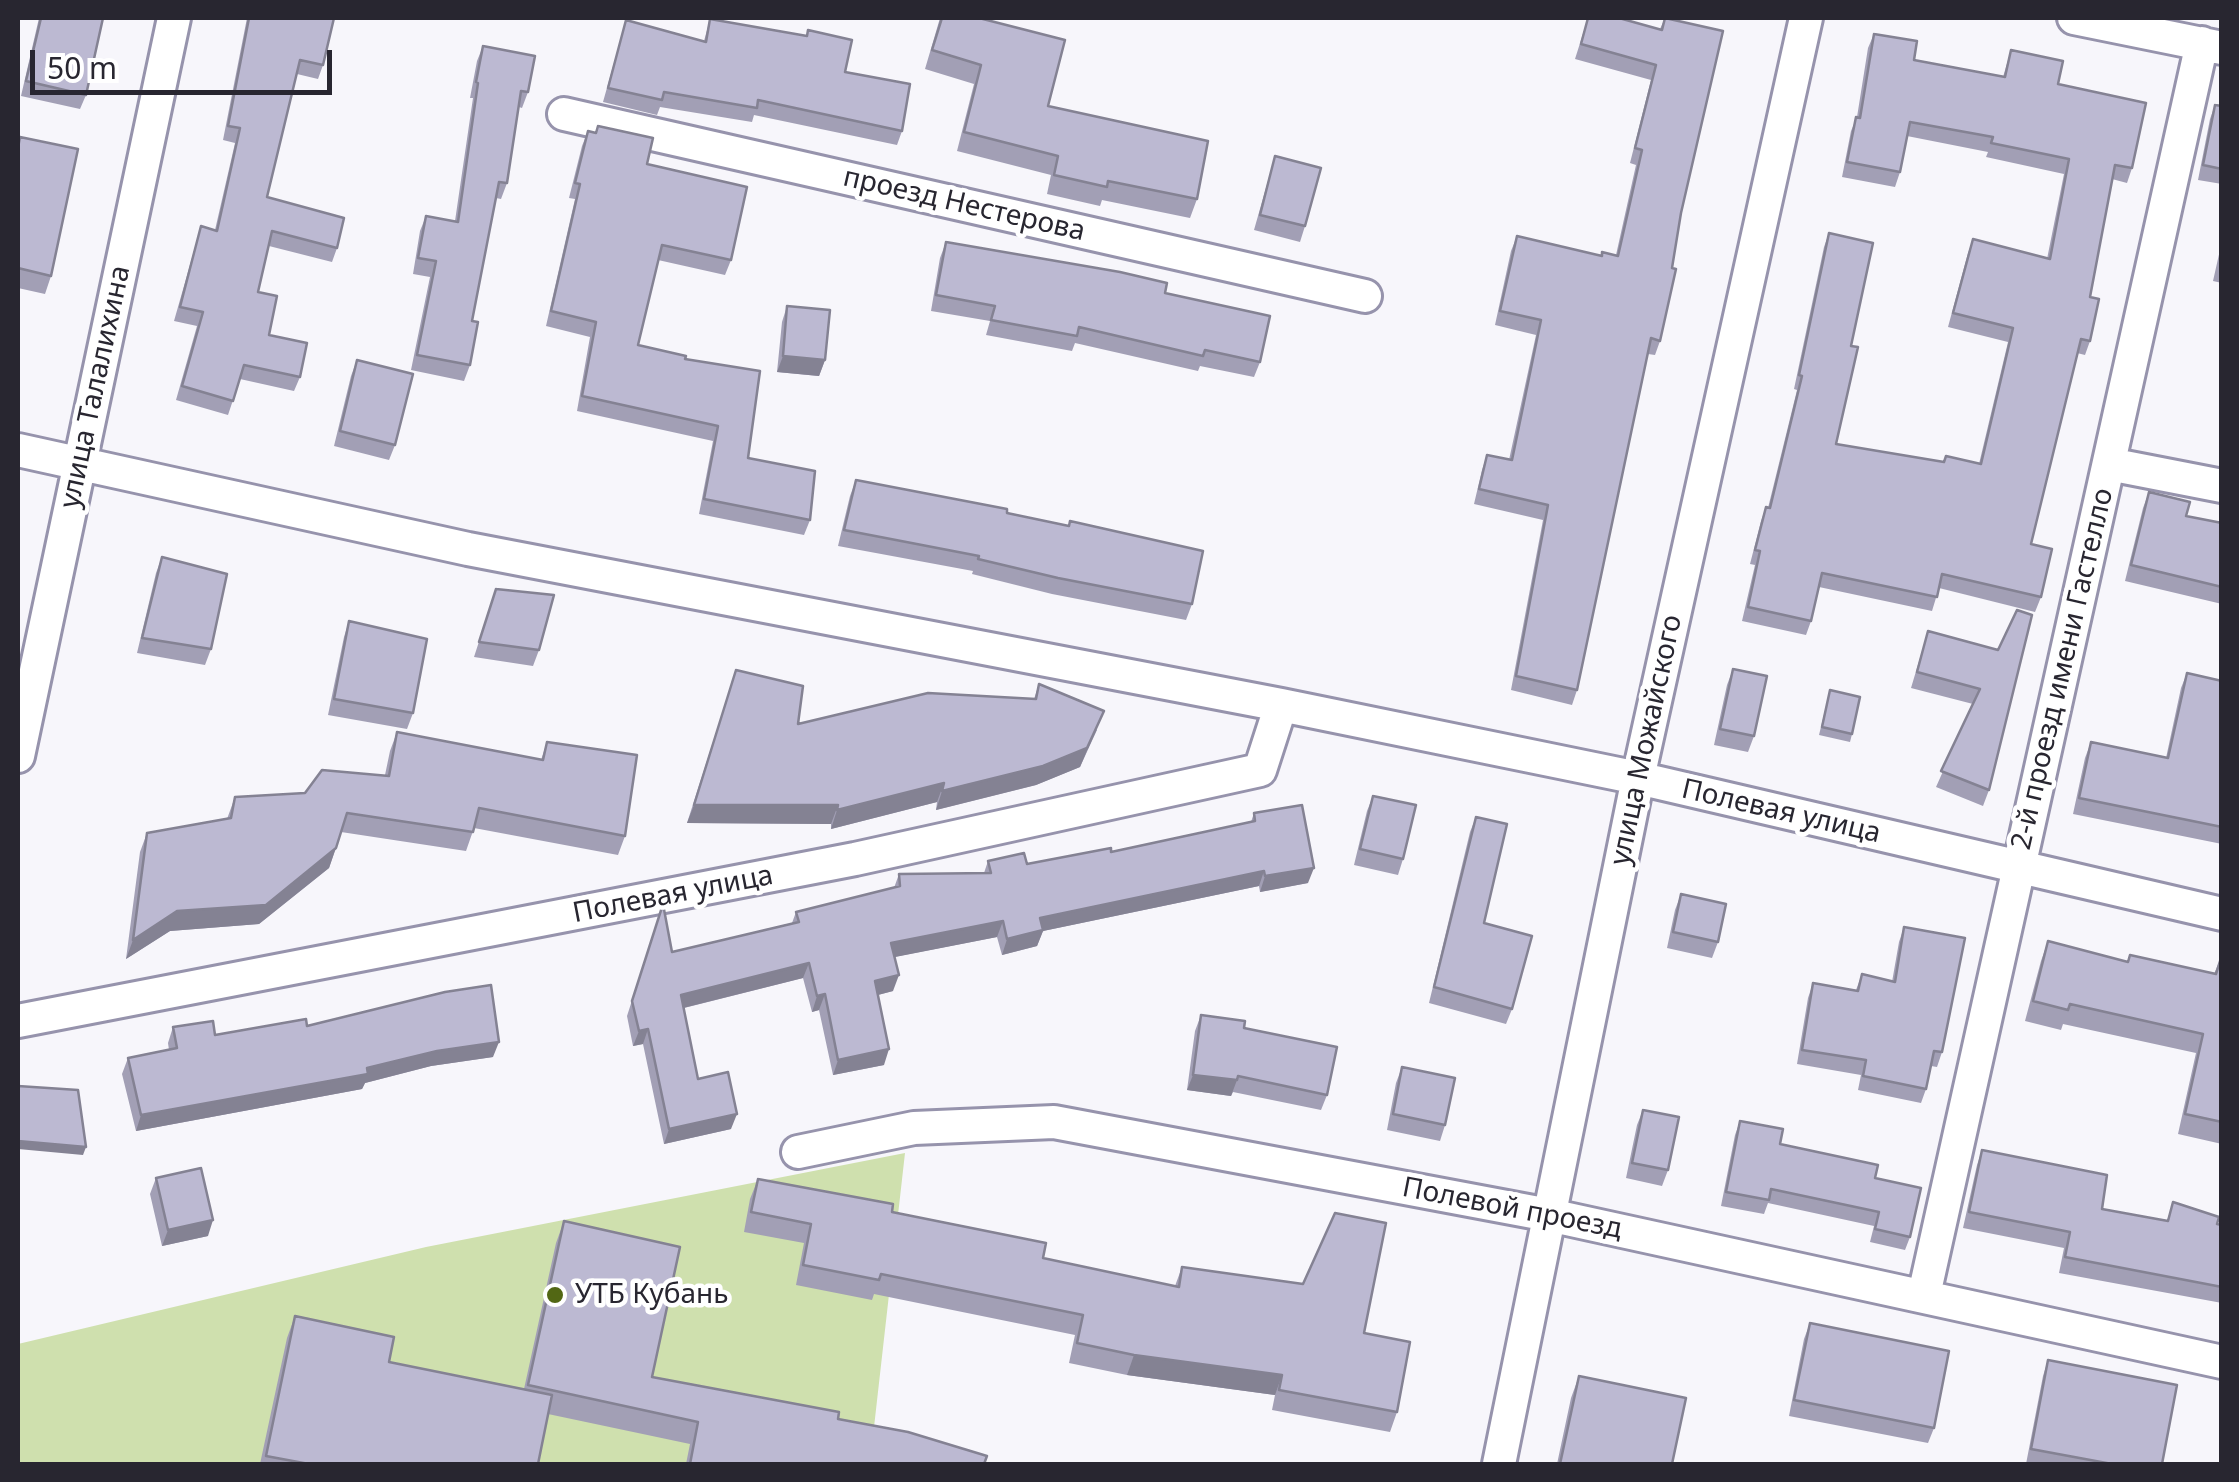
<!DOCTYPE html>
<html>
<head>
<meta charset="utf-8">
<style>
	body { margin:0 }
	#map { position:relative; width:2239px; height:1482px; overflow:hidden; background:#f7f6fb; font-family:"Noto Sans",sans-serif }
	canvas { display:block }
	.frame { position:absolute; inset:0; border:20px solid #282630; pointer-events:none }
	.scale { position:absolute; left:30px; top:50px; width:302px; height:45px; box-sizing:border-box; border:5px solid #282630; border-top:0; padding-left:12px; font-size:30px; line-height:35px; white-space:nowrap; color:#282630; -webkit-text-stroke:8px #fff; paint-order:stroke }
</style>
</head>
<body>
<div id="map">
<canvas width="2239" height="1482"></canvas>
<div class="frame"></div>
<div class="scale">50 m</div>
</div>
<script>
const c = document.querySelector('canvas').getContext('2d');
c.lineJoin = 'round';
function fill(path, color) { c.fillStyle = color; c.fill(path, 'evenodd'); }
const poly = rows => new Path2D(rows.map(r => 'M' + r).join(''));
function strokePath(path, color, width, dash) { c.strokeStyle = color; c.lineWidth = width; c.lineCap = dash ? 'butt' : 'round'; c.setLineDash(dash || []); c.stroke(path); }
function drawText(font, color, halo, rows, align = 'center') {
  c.font = font + ' "Noto Sans",sans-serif'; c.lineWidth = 9; c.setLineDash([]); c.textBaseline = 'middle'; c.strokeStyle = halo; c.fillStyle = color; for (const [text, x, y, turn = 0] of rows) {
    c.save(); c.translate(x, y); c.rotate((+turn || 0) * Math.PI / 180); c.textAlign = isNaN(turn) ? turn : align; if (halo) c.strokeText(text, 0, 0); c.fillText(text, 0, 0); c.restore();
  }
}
const green = poly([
	[905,1153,873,1436,983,1464,18,1464,18,1344,426,1247]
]);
const street = poly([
	[2074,18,2222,48],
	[564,114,1365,296],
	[18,450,468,549,1281,705,1638,778,2222,914],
	[2109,464,2222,486],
	[18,756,174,18],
	[18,1021,855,859,1260,770,1281,705],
	[798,1152,914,1128,1054,1122,1549,1215,2222,1362],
	[1924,1295,2202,43],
	[1499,1464,1638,778,1806,18]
]);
const wall = poly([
	[39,18,103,18,86,95,80,109,21,96],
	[247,18,334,18,323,65,318,79,297,74,267,197,337,248,332,262,269,246,258,292,269,335,300,377,294,391,240,379,228,415,176,400,197,326,174,321,201,226,215,230,235,143,223,140],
	[940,18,979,18,1048,106,1197,199,1190,218,1102,200,1100,206,1047,194,1051,175,957,151,974,84,925,69],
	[1588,18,1660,29,1665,18,1681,213,1660,341,1655,355,1648,354,1577,690,1572,705,1511,690,1543,520,1474,504,1482,470,1487,455,1509,460,1536,335,1495,325,1511,251,1517,236,1601,256,1616,255,1636,165,1630,163,1651,80,1575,59],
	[710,19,845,72,902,131,897,145,754,115,752,122,660,107,657,115,603,102,626,20,704,41],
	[1874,34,1914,60,2003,77,2011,50,2058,84,2132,168,2127,183,2112,179,2090,297,2090,341,2085,355,2077,353,2031,544,2041,597,2035,612,1939,588,1932,611,1819,587,1811,621,1806,635,1742,621,1755,565,1750,564,1761,521,1766,507,1768,508,1797,390,1794,389,1824,247,1829,233,1851,346,1836,444,1944,462,1979,464,2008,342,1948,327,1968,253,1973,239,2047,259,2064,174,1986,157,1988,152,1907,136,1900,172,1895,187,1842,177,1851,131,1857,117,1868,48],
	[483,46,528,92,522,108,519,107,507,183,501,199,496,198,472,321,470,365,464,381,411,370,430,277,413,274,420,231,426,216,455,221,473,98,470,98,477,61],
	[2215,105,2222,106,2222,184,2198,180,2210,119],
	[588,131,647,164,731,260,725,275,658,260,638,345,685,359,748,458,810,520,804,535,699,514,713,441,577,411,590,337,546,326,575,199,569,198,582,146],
	[20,137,51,276,45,294,18,288,18,143],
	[1275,156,1305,226,1300,242,1254,230],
	[2222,241,2222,283,2213,281],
	[946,242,1165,293,1260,362,1254,377,1200,366,1198,371,1075,343,1072,351,986,335,990,321,931,311,940,258],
	[787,306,825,360,819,376,777,372,782,322],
	[357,360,395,445,389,460,334,446,351,376],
	[856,480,1007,513,1192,604,1186,620,1052,594,972,574,973,571,838,546,850,496],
	[2149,492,2186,516,2222,523,2222,604,2125,581,2143,508],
	[162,557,211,649,205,665,137,653,156,573],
	[496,589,539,650,533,666,474,657],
	[349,621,413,713,407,729,328,715,344,637],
	[1928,631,1998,650,1989,790,1983,806,1936,787,1973,704,1911,688],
	[1733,669,1754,736,1748,752,1714,745,1727,685],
	[736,670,798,724,1034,699,1039,684,1097,730,1080,767,1036,785,936,810,937,802,831,829,831,824,687,823],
	[2187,673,2222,681,2222,844,2073,814,2085,758,2091,742,2166,758,2181,688],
	[1830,690,1852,734,1850,742,1819,735],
	[397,732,541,760,547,742,625,836,618,855,474,828,466,851,341,832,329,868,259,924,170,931,126,959,140,852,147,833,227,819,235,797,305,793,385,775,390,751],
	[1373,796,1403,859,1398,875,1354,865,1367,811],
	[1254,813,1308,883,1260,892,1259,886,1043,931,1037,946,1002,955,997,937,894,957,893,991,878,995,884,1065,833,1075,819,1010,812,1012,803,978,684,1008,698,1079,731,1129,664,1144,643,1044,633,1046,627,1016,663,904,672,952,792,923,796,912,894,888,899,874,984,873,988,861,1027,864,1111,852,1251,822],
	[1476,817,1484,923,1512,1009,1506,1024,1429,1003,1470,832],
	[1681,894,1718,942,1712,958,1667,948,1675,910],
	[1904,927,1942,1052,1937,1067,1931,1066,1926,1089,1921,1103,1858,1090,1861,1075,1797,1064,1808,998,1813,983,1856,990,1862,974,1892,982,1899,942],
	[2048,941,2127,962,2130,955,2214,974,2222,955,2222,1144,2178,1134,2196,1053,2063,1024,2061,1030,2025,1021,2041,961],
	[1201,1015,1244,1028,1327,1095,1321,1110,1233,1092,1231,1096,1187,1090,1195,1031],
	[307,1026,493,1057,431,1066,365,1083,362,1089,136,1131,122,1074,128,1058,169,1050,168,1043,173,1027,215,1035],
	[1402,1067,1445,1125,1440,1141,1387,1130,1396,1083],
	[1643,1110,1668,1170,1662,1186,1626,1178,1637,1125],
	[1740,1121,1780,1144,1875,1178,1910,1237,1905,1250,1870,1242,1874,1226,1768,1203,1764,1214,1721,1206,1735,1135],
	[1982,1150,2102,1209,2167,1221,2173,1202,2222,1225,2222,1303,2059,1273,2064,1248,1963,1228,1977,1165],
	[156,1178,208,1236,162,1246,150,1194],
	[758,1179,892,1212,1043,1258,1175,1286,1182,1267,1364,1333,1397,1412,1390,1432,1272,1410,1275,1395,1127,1375,1069,1363,1075,1335,874,1294,872,1300,796,1285,804,1243,744,1232,750,1199],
	[564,1221,652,1377,838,1419,984,1464,686,1464,690,1444,548,1414,538,1464,260,1464,287,1338,295,1316,389,1362,524,1389,556,1243],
	[1810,1323,1934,1428,1928,1443,1789,1416,1804,1339],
	[2048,1360,2162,1464,2026,1464,2043,1376],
	[1579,1376,1672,1464,1557,1464,1571,1398]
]);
const shadedWall = poly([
	[783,356,825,360,819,376,777,372],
	[1104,711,1080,767,1036,785,936,810,942,791],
	[944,783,937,802,831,829,837,810],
	[694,805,838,805,831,824,687,823],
	[336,848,329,868,259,924,170,931,126,959,133,940,177,911],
	[1314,868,1308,883,1260,892,1265,876],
	[1264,871,1259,886,1043,931,1037,946,1002,955,1007,939,1040,918],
	[1003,921,997,937,885,959,891,943],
	[809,963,803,978,675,1010,681,995],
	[899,975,893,991,870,997,875,981],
	[825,994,819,1010,812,1012,817,996],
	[648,1029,643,1044,633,1046,639,1031],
	[499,1042,493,1057,431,1066,365,1083,362,1089,136,1131,141,1115,367,1068,437,1051],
	[889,1049,884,1065,833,1075,838,1060],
	[1193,1075,1237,1080,1231,1096,1187,1090],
	[737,1114,731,1129,664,1144,669,1129],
	[18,1141,86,1147,83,1155,18,1149],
	[213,1220,208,1236,162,1246,168,1230],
	[1134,1355,1282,1375,1275,1395,1127,1375]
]);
const building = poly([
	[41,18,103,18,86,95,26,81,41,18],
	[249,18,334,18,323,65,300,60,267,197,344,218,337,248,272,231,258,292,277,296,269,335,307,343,300,377,244,365,233,401,182,386,203,312,180,307,201,226,217,231,240,128,228,126,249,18],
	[942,18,979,18,1065,40,1048,106,1208,141,1197,199,1108,181,1107,187,1054,175,1058,156,964,132,981,65,932,50,942,18],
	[1588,18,1619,18,1662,30,1665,18,1723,31,1681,213,1672,268,1676,269,1660,341,1651,338,1577,690,1516,676,1548,505,1479,489,1487,455,1512,460,1541,320,1500,311,1517,236,1602,256,1602,252,1618,256,1642,150,1635,148,1656,65,1581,44,1588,18],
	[710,19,807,36,808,30,852,40,845,72,910,84,902,131,758,100,757,108,664,92,662,100,608,88,626,20,706,42,710,19],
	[1874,34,1917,41,1914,60,2005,77,2011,50,2063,61,2058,84,2146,103,2132,168,2115,165,2090,297,2099,299,2090,341,2081,339,2031,544,2052,549,2041,597,1942,574,1937,597,1822,573,1811,621,1748,607,1760,551,1755,550,1766,507,1770,508,1802,376,1799,375,1829,233,1873,243,1851,346,1858,347,1836,444,1944,462,1946,456,1981,464,2013,328,1953,313,1973,239,2050,259,2069,159,1991,143,1993,137,1910,122,1900,172,1847,162,1856,117,1860,118,1874,34],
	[483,46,535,56,528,92,521,91,507,183,499,182,472,321,478,322,470,365,417,355,436,261,418,258,426,216,458,222,478,83,476,82,483,46],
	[2215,105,2222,106,2222,169,2203,165,2215,105],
	[598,126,653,138,647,164,747,187,731,260,662,245,638,345,686,356,685,359,760,371,748,458,815,471,810,520,704,499,718,426,582,396,596,322,551,311,580,184,575,183,588,131,596,133,598,126],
	[20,137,78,149,51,276,18,268,18,148,20,137],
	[1275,156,1321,168,1305,226,1260,215,1275,156],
	[946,242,1120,272,1167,283,1165,293,1270,316,1260,362,1205,350,1203,356,1079,327,1077,336,991,320,995,306,936,295,946,242],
	[787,306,830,310,825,360,783,356,787,306],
	[357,360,413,374,395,445,340,431,357,360],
	[856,480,1007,509,1007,513,1069,526,1070,521,1203,551,1192,604,1058,578,978,559,979,556,844,530,856,480],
	[2149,492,2190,502,2186,516,2222,523,2222,587,2131,565,2149,492],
	[162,557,227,574,211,649,142,638,162,557],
	[496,589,554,595,539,650,479,642,496,589],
	[2017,610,2032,615,1989,790,1941,771,1980,689,1917,672,1928,631,1998,650,2017,610],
	[349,621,427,639,413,713,334,699,349,621],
	[1733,669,1767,676,1754,736,1720,729,1733,669],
	[736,670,803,686,798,724,928,693,1036,699,1039,684,1104,711,1087,748,1043,766,942,791,944,783,837,810,838,805,694,805,736,670],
	[2187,673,2222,681,2222,827,2079,798,2091,742,2168,758,2187,673],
	[1830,690,1860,697,1852,734,1822,727,1830,690],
	[397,732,543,760,547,742,637,755,625,836,479,808,473,832,347,813,336,848,266,905,177,911,133,940,147,833,231,818,235,797,305,793,322,770,389,776,397,732],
	[1373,796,1416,805,1403,859,1360,849,1373,796],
	[1302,805,1314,868,1265,876,1264,871,1040,918,1043,930,1007,939,1003,921,891,943,899,975,875,981,889,1049,838,1060,825,994,817,996,809,963,681,995,698,1079,728,1072,737,1114,669,1129,648,1029,639,1031,632,1001,663,904,672,952,799,922,796,912,900,886,899,874,991,873,988,861,1024,853,1027,864,1111,848,1111,852,1255,821,1254,813,1302,805],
	[1476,817,1507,824,1484,923,1532,936,1512,1009,1434,987,1476,817],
	[1681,894,1726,904,1718,942,1673,932,1681,894],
	[1904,927,1965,938,1942,1052,1934,1051,1926,1089,1863,1076,1866,1060,1802,1050,1813,983,1858,991,1862,974,1895,982,1904,927],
	[2048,941,2128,962,2130,955,2216,974,2222,955,2222,1122,2185,1114,2203,1034,2070,1004,2068,1010,2033,1001,2048,941],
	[491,985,499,1042,437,1051,367,1068,368,1074,141,1115,128,1058,177,1048,173,1027,213,1021,215,1035,306,1019,307,1026,445,992,491,985],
	[1201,1015,1245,1021,1244,1028,1337,1047,1327,1095,1238,1076,1237,1080,1193,1075,1201,1015],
	[1402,1067,1455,1078,1445,1125,1393,1114,1402,1067],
	[18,1086,78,1090,86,1147,18,1141,18,1086],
	[1643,1110,1679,1117,1668,1170,1632,1163,1643,1110],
	[1740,1121,1783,1129,1780,1144,1878,1165,1875,1178,1921,1188,1910,1237,1875,1229,1879,1212,1771,1189,1769,1200,1726,1192,1740,1121],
	[1982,1150,2107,1175,2102,1209,2168,1221,2173,1202,2219,1217,2217,1224,2222,1225,2222,1287,2065,1257,2070,1232,1969,1212,1982,1150],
	[201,1168,213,1220,168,1230,156,1178,201,1168],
	[758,1179,893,1204,892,1212,1046,1243,1043,1258,1179,1287,1182,1267,1303,1284,1335,1213,1386,1223,1364,1333,1410,1342,1397,1412,1279,1390,1282,1375,1134,1355,1077,1343,1083,1315,881,1274,879,1280,803,1265,811,1224,751,1212,758,1179],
	[564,1221,680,1247,652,1377,839,1412,838,1419,908,1432,987,1456,984,1464,690,1464,698,1422,528,1385,564,1221],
	[295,1316,394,1337,389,1362,552,1395,538,1464,309,1464,266,1456,295,1316],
	[1810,1323,1949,1351,1934,1428,1794,1400,1810,1323],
	[2048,1360,2177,1385,2162,1464,2112,1464,2031,1449,2048,1360],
	[1579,1376,1686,1398,1672,1464,1560,1464,1579,1376]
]);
const markers = [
	[555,1295,10,"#526714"]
];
const streetNames = [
	["проезд Нестерова",964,205,13],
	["улица Талалихина",96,387,-78],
	["2-й проезд имени Гастелло",2063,669,-77],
	["улица Можайского",1647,740,-78],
	["Полевая улица",1781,812,13],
	["Полевая улица",673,895,-11],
	["Полевой проезд",1512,1209,11]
];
const poiNames = [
	["УТБ Кубань",575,1295]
];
fill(green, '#cfe0ae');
strokePath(street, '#9693ac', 38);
strokePath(street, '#fff', 32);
fill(wall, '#a29fb5');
fill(shadedWall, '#848293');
fill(building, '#bcb9d2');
strokePath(building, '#848293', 2.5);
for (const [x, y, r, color] of markers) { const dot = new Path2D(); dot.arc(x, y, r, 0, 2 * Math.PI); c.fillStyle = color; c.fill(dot); strokePath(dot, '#fff', 4); }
drawText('28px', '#282630', '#fff', streetNames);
drawText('28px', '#282630', '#fff', poiNames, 'left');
</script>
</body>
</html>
